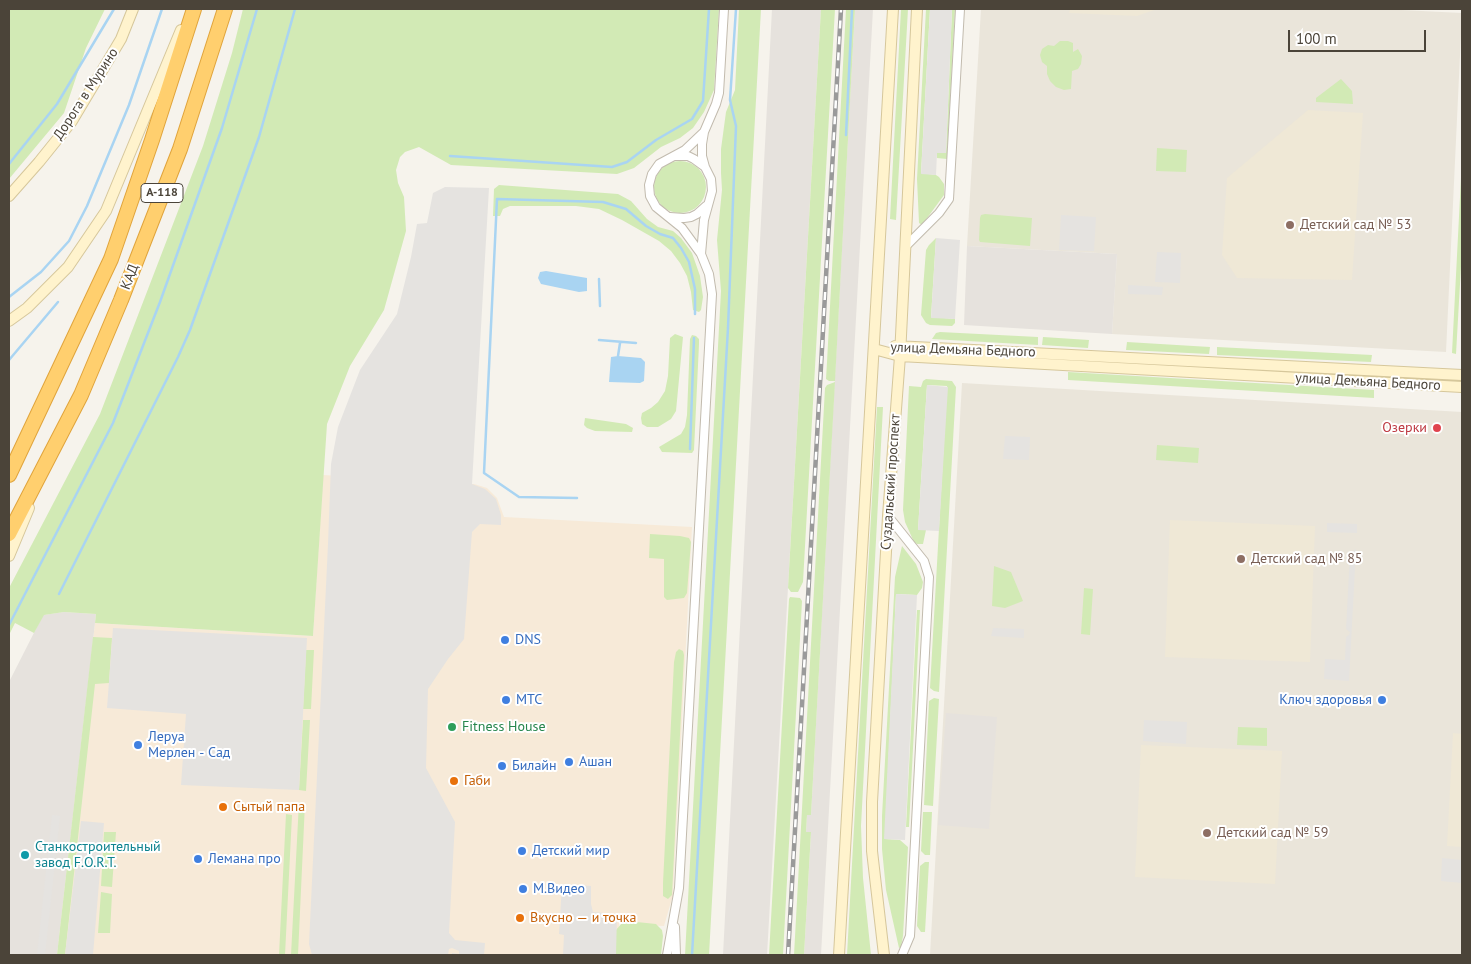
<!DOCTYPE html>
<html>
<head>
<meta charset="utf-8">
<style>
	body { margin:0 }
	#map { position:relative; width:1471px; height:964px; overflow:hidden; background:#f6f3ec; font-family:"PT Sans",sans-serif }
	canvas { display:block }
	.frame { position:absolute; inset:0; border:10px solid #4b4439; pointer-events:none }
	.scale { position:absolute; left:1288px; top:30px; width:138px; height:22px; box-sizing:border-box; border:2px solid #4b4439; border-top:0; padding-left:6px; font-size:15px; line-height:18px; white-space:nowrap; color:#4b4439; -webkit-text-stroke:4px #fff; paint-order:stroke }
</style>
</head>
<body>
<div id="map">
<canvas width="1471" height="964"></canvas>
<div class="frame"></div>
<div class="scale">100 m</div>
</div>
<script>
const c = document.querySelector('canvas').getContext('2d');
c.lineJoin = 'round';
function fill(path, color) { c.fillStyle = color; c.fill(path, 'evenodd'); }
const poly = rows => new Path2D(rows.map(r => 'M' + r).join(''));
function strokePath(path, color, width, dash) { c.strokeStyle = color; c.lineWidth = width; c.lineCap = dash ? 'butt' : 'round'; c.setLineDash(dash || []); c.stroke(path); }
function drawText(font, color, halo, rows, align = 'center') {
  c.font = font + ' "PT Sans",sans-serif'; c.lineWidth = 4; c.setLineDash([]); c.textBaseline = 'middle'; c.strokeStyle = halo; c.fillStyle = color; for (const [text, x, y, turn = 0] of rows) {
    c.save(); c.translate(x, y); c.rotate((+turn || 0) * Math.PI / 180); c.textAlign = isNaN(turn) ? turn : align; if (halo) c.strokeText(text, 0, 0); c.fillText(text, 0, 0); c.restore();
  }
}
const residential = poly([
	[981,9,1381,9,1462,13,1446,352,1112,334,1117,254,967,246],
	[962,383,1462,412,1462,955,930,955]
]);
const commercial = poly([
	[323,475,474,484,487,488,497,498,504,517,692,527,673,895,664,926,619,924,618,955,57,955,95,623,313,636]
]);
const industrial = poly([
	[772,9,821,9,767,955,723,955],
	[855,9,873,9,821,955,804,955,811,832,806,832,807,815,811,815],
	[967,246,1117,254,1112,334,964,325],
	[64,612,96,614,57,955,9,955,9,682,43,615],
	[946,713,997,717,989,829,938,825]
]);
const education = poly([
	[1070,9,1157,9,1137,16,1069,13],
	[1308,110,1363,113,1352,280,1237,278,1222,255,1227,178],
	[1170,520,1315,526,1310,662,1165,657],
	[1453,733,1462,734,1462,847,1447,846],
	[1141,745,1282,751,1275,884,1135,877]
]);
const green = poly([
	[9,9,105,9,86,48,64,113,9,179],
	[243,9,719,9,714,90,704,112,693,128,680,138,661,147,634,168,617,174,451,165,419,147,405,152,400,157,396,170,398,183,404,197,406,231,384,310,350,366,327,424,313,636,95,623,96,614,64,612,44,615,34,633,15,623,9,635,9,588,100,414,203,146,232,53],
	[739,9,761,9,709,955,685,955,721,291,717,240,722,190,721,173,721,149,726,112,735,90],
	[821,9,835,9,803,582,798,592,791,592,788,588],
	[846,9,855,9,835,381,829,381,826,379,827,362],
	[901,9,908,9,896,220,890,219],
	[926,9,930,9,921,173,936,175,939,177,944,184,944,195,922,225,919,223,917,179],
	[952,9,955,9,947,159,937,158,937,153,946,153],
	[1060,41,1068,41,1073,43,1073,52,1078,49,1082,56,1081,64,1078,69,1072,71,1071,89,1064,90,1056,87,1050,81,1047,74,1047,66,1042,62,1040,55,1042,49,1048,45,1054,46],
	[1341,79,1352,91,1353,104,1316,102,1316,98],
	[1157,148,1187,150,1186,172,1156,171],
	[1462,158,1462,249,1456,354,1452,353],
	'654 187a26 26 0 1 1 52 0a26 26 0 1 1-52 0Z',
	[499,185,618,194,631,201,647,219,658,227,673,231,681,238,692,253,700,276,703,297,701,310,699,312,693,310,691,292,687,276,680,263,671,251,659,241,622,220,599,209,576,206,510,206,503,209,500,216,493,216,494,189],
	[985,214,1032,218,1030,246,980,242,979,240,980,218,981,215],
	[936,238,931,317,955,319,955,323,952,326,930,325,926,323,921,315,926,250,929,245],
	[940,332,1038,337,1038,345,932,339,936,333],
	[675,334,683,337,676,411,671,419,658,427,647,427,642,424,641,418,642,413,651,408,658,402,665,391,668,376,670,338],
	[692,335,696,336,699,339,699,344,694,450,692,453,662,452,659,447,681,434,685,427,687,415,690,339],
	[1043,337,1089,340,1088,348,1042,345],
	[1127,342,1210,347,1209,354,1126,350],
	[1217,347,1372,355,1371,362,1217,355],
	[1068,372,1374,390,1374,398,1068,380],
	[926,379,952,381,956,387,939,692,934,691,930,688,947,386,927,385,918,530,926,530,923,544,917,544,914,542,905,522,903,510,909,386,921,387,923,381],
	[835,382,811,815,807,815,806,832,811,832,804,955,794,955,825,388,827,385],
	[877,407,883,407,861,826,863,878,871,955,847,955],
	[585,418,626,424,633,428,632,432,595,431,587,428,584,425],
	[1157,445,1199,448,1198,463,1156,460],
	[650,534,680,536,689,538,691,542,687,593,684,598,667,600,664,597,664,559,649,558],
	[902,546,916,564,923,582,922,588,917,595,896,594,885,839,900,840,908,847,903,936,901,947,899,948,886,890,882,849,882,816,895,577],
	[994,566,1011,572,1023,601,1005,608,992,606],
	[1084,588,1093,589,1090,635,1081,634],
	[790,597,800,598,802,601,783,955,769,955,789,599],
	[917,610,920,610,909,827,906,827],
	[93,637,112,638,109,683,95,684,65,955,57,955],
	[679,649,683,651,684,655,672,895,668,899,663,896,663,883,674,662,676,652],
	[306,650,314,650,311,709,303,709],
	[934,698,939,699,933,806,924,805,929,701],
	[303,720,310,720,306,791,299,790],
	[1238,727,1267,728,1267,746,1237,745],
	[299,802,305,803,298,955,291,955],
	[923,812,932,812,930,855,925,855,921,851],
	[286,814,292,815,285,955,279,955],
	[104,832,116,832,112,887,101,886],
	[925,862,929,862,925,932,921,932,917,926,920,866],
	[101,892,112,894,110,933,98,933],
	[627,921,656,924,662,930,663,936,661,955,616,955,616,930,622,923]
]);
const parking = poly([
	[930,9,952,9,946,153,937,153,936,175,921,174],
	[445,187,489,188,472,484,485,489,496,499,501,515,501,525,480,524,472,532,464,639,448,659,428,689,426,768,455,822,449,933,455,940,485,943,484,955,452,955,452,953,459,954,459,951,452,948,449,949,448,955,312,955,309,944,328,544,331,464,338,427,360,370,397,314,411,257,417,224,427,223,433,193],
	[1061,215,1096,217,1094,251,1059,250],
	[936,238,960,240,955,319,931,318],
	[1157,252,1181,253,1180,283,1155,282],
	[1128,285,1163,287,1162,295,1128,294],
	[927,385,948,387,939,531,918,530],
	[1005,436,1030,437,1029,460,1003,459],
	[1327,523,1357,524,1357,533,1327,532],
	[1356,549,1349,681,1324,679,1325,659,1345,660,1346,637,1349,635,1350,632,1346,629,1350,553],
	[896,594,917,595,905,840,884,839],
	[113,628,307,638,299,790,181,785,186,714,107,708],
	[993,628,1024,629,1024,638,991,636],
	[1144,720,1187,722,1186,744,1143,741],
	[52,815,60,816,45,955,37,955],
	[81,821,104,823,93,955,65,955],
	[1442,858,1462,860,1462,883,1441,881],
	[562,884,591,886,591,904,593,912,617,914,616,955,563,955,564,935,559,934]
]);
const water = poly([
	[546,271,587,278,587,291,579,292,541,284,538,278,540,272],
	[618,356,641,358,645,362,644,381,640,383,609,382,611,357]
]);
const stream = poly([
	[846,135,852,9],
	[450,156,612,167,627,162,656,140,692,119,703,101,709,9],
	[9,164,57,104,114,9],
	[599,279,600,306],
	[9,297,41,272,69,241,87,206,129,105,162,9],
	[599,340,636,343],
	[618,356,620,343],
	[9,360,58,302],
	[690,449,694,338],
	[577,498,519,497,484,473,497,199,603,202,626,209,646,226,660,234,673,238,681,248,689,262,695,289,695,314],
	[59,594,178,357,190,330,259,137,295,9],
	[9,625,113,423,160,302,222,128,257,9],
	[692,955,728,328,736,126,730,100,736,9]
]);
const street = poly([
	[676,156,688,156,694,159,705,167,711,179,712,191,704,220,701,254],
	[705,167,702,156,702,144,704,132,716,104,719,93,724,9],
	[670,217,684,218,691,217,697,214,706,206],
	[906,246,939,213,949,199,960,9],
	[888,516,924,561,929,577,910,936,902,955],
	[675,927,676,955],
	[667,955,679,888,712,294,709,274,701,254,682,228,656,207,650,196,649,185,652,174,659,164,685,150,704,132]
]);
const secondary = poly([
	[9,196,39,162,72,121,121,39,133,9],
	[9,321,27,308,68,267,106,211,181,30],
	[895,346,1462,375],
	[874,349,900,356,1462,387],
	[9,556,29,508],
	[839,955,893,9],
	[884,955,872,851,872,802,888,516,900,356,917,9]
]);
const highway = poly([
	[9,475,111,259,152,140,194,9],
	[9,534,81,395,121,300,180,149,225,9]
]);
const rail = poly([
	[788,955,841,9]
]);
const markers = [
	[1290,225,5,"#8d6e63"],
	[1437,428,5,"#e0444e"],
	[1241,559,5,"#8d6e63"],
	[505,640,5,"#3f7fe0"],
	[506,700,5,"#3f7fe0"],
	[1382,700,5,"#3f7fe0"],
	[452,727,5,"#2e9e5b"],
	[138,745,5,"#3f7fe0"],
	[569,762,5,"#3f7fe0"],
	[502,766,5,"#3f7fe0"],
	[454,781,5,"#e8710a"],
	[223,807,5,"#e8710a"],
	[1207,833,5,"#8d6e63"],
	[522,851,5,"#3f7fe0"],
	[25,855,5,"#0f9aa8"],
	[198,859,5,"#3f7fe0"],
	[523,889,5,"#3f7fe0"],
	[520,918,5,"#e8710a"]
];
const shields = [
	[162,193,42]
];
const shieldNames = [
	["А-118",162,193]
];
const streetNames = [
	["Дорога в Мурино",86,94,-57],
	["КАД",130,277,-69],
	["улица Демьяна Бедного",963,350,2],
	["улица Демьяна Бедного",1368,382,3],
	["Суздальский проспект",891,482,-86]
];
const educationNames = [
	["Детский сад № 53",1300,225],
	["Детский сад № 85",1251,559],
	["Детский сад № 59",1217,833]
];
const healthNames = [
	["Озерки",1427,428]
];
const shopNames = [
	["DNS",515,640],
	["МТС",516,700],
	["Ключ здоровья",1372,700,"right"],
	["Леруа",148,737],
	["Мерлен - Сад",148,753],
	["Ашан",579,762],
	["Билайн",512,766],
	["Детский мир",532,851],
	["Лемана про",208,859],
	["М.Видео",533,889]
];
const leisureNames = [
	["Fitness House",462,727]
];
const foodNames = [
	["Габи",464,781],
	["Сытый папа",233,807],
	["Вкусно — и точка",530,918]
];
const cultureNames = [
	["Станкостроительный",35,847],
	["завод F.O.R.T.",35,863]
];
fill(residential, '#eae5da');
fill(commercial, '#f7ead8');
fill(industrial, '#e6e2dd');
fill(education, '#efe8d6');
fill(green, '#d2eab5');
fill(parking, '#e5e3e0');
fill(water, '#a9d4f2');
strokePath(stream, '#a9d4f2', 2.5);
strokePath(street, '#c2bbae', 10);
strokePath(secondary, '#d6c79b', 12);
strokePath(highway, '#e0a43c', 16);
strokePath(street, '#fff', 8);
strokePath(secondary, '#fff3cd', 10);
strokePath(highway, '#ffcf6e', 14);
strokePath(rail, '#9a9a9a', 4.5);
strokePath(rail, '#fff', 2.5, [8]);
for (const [x, y, r, color] of markers) { const dot = new Path2D(); dot.arc(x, y, r, 0, 2 * Math.PI); c.fillStyle = color; c.fill(dot); strokePath(dot, '#fff', 2); }
for (const [x, y, w] of shields) { const box = new Path2D(); box.roundRect(x - w / 2, y - 9.5, w, 19, 4); c.fillStyle = '#fff'; c.fill(box); strokePath(box, '#4b4439', 1); }
drawText('bold 12px', '#4b4439', null, shieldNames);
drawText('14px', '#4b4439', '#fff', streetNames);
drawText('14px', '#785e54', '#fff', educationNames, 'left');
drawText('14px', '#be3a42', '#fff', healthNames, 'right');
drawText('14px', '#366cbe', '#fff', shopNames, 'left');
drawText('14px', '#27864d', '#fff', leisureNames, 'left');
drawText('14px', '#c56008', '#fff', foodNames, 'left');
drawText('14px', '#0d838f', '#fff', cultureNames, 'left');
</script>
</body>
</html>
